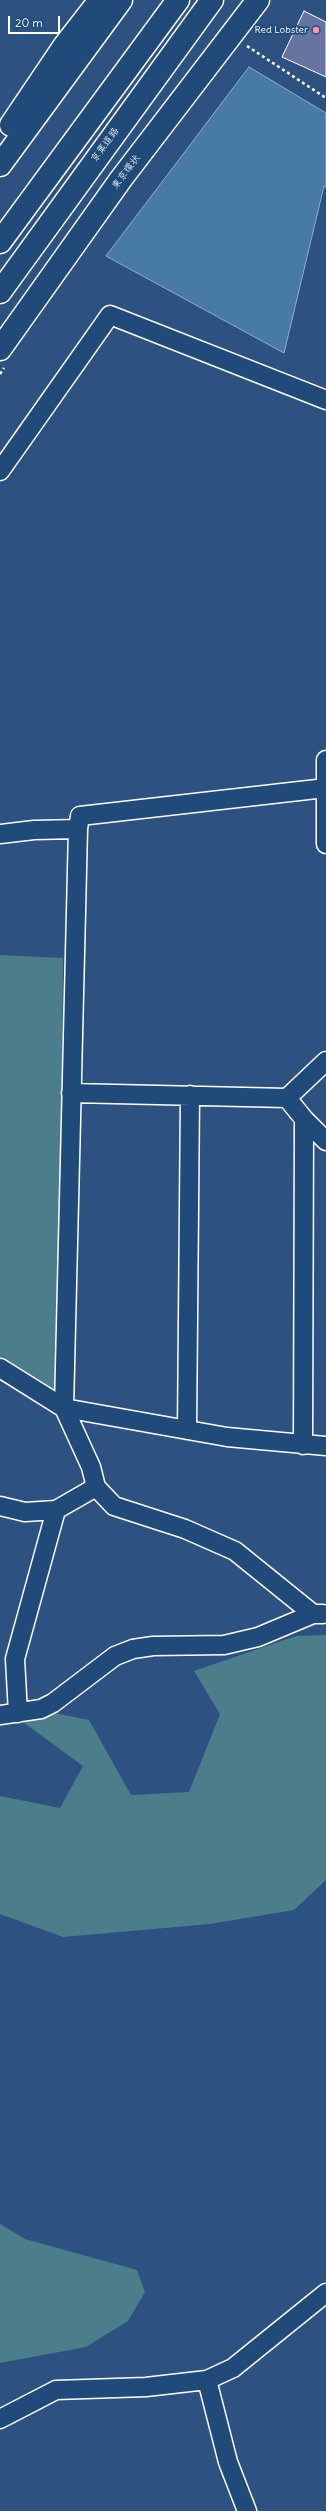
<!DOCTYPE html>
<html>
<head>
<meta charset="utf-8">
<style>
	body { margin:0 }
	#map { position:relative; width:326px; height:2511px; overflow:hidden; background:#2d5282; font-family:Delius,sans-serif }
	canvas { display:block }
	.scale { position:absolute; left:8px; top:16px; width:52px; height:18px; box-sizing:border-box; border:2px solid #fff; border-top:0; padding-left:5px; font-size:12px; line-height:14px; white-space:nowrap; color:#fff; -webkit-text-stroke:3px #1f4a7a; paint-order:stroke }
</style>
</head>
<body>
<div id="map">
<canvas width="326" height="2511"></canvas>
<div class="scale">20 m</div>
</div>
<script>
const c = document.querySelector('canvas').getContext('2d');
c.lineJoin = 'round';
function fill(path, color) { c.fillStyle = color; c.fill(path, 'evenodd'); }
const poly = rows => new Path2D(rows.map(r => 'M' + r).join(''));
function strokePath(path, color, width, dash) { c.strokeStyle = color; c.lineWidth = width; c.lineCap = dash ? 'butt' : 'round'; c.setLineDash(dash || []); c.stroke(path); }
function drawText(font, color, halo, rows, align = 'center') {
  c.font = font + ' Delius,"Klee One",sans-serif'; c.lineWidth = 3.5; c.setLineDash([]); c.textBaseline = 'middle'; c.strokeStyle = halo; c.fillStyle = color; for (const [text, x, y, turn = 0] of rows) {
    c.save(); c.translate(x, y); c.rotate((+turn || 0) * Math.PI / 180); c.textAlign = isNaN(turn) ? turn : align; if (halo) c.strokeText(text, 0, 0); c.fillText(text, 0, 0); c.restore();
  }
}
const green = poly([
	[0,955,63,958,59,1395,0,1361],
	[326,1635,326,1880,294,1910,210,1924,63,1937,0,1914,0,1796,60,1808,83,1766,20,1720,54,1713,89,1720,131,1795,189,1792,220,1714,194,1671,296,1636],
	[0,2224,25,2239,137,2270,145,2292,128,2321,86,2347,0,2363]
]);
const water = poly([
	[249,67,326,113,326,187,324,186,284,353,106,256,249,67]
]);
const building = poly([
	[304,11,326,22,326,77,282,57,304,11]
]);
const path = poly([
	[247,46,326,98],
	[0,374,4,368]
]);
const minor = poly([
	[0,471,110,315,326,400],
	[326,760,326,844],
	[0,834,34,830,78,829],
	[71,1093,287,1098,326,1061],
	[287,1098,304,1119,326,1141],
	[0,1368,64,1408,227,1437,326,1446],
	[187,1430,190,1095],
	[303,1445,304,1119],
	[0,1506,25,1512,56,1510,96,1487],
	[313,1614,235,1551,185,1529,114,1506,96,1487,91,1467,64,1408,78,829,80,816,326,788],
	[18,1713,15,1659,56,1510],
	[0,1715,41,1709,53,1703,115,1656,133,1649,153,1646,224,1645,258,1637,313,1614,323,1614],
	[0,2419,56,2390,146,2387,207,2380],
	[247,2511,228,2462,207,2380,233,2368,326,2293]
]);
const highway = poly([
	[11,125,65,45,100,0],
	[0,165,121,0],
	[0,242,178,0],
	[0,292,212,0],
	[0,349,121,179,258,0]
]);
const markers = [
	[316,30,4,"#ff9aa2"]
];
const poiNames = [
	["Red Lobster",308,30]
];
const streetNames = [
	["京葉道路",105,145,-54],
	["東京環状",126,172,-53]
];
fill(green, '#4b7d8a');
fill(water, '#477aa4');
strokePath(water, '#91afc8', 1);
fill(building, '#6774a1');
strokePath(building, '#fff', 1);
strokePath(minor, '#fff', 21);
strokePath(highway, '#fff', 25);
strokePath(path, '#fff', 2.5, [3, 3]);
strokePath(minor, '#1f4a7a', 18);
strokePath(highway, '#1f4a7a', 22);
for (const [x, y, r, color] of markers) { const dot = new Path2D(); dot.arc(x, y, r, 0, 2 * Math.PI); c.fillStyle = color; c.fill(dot); strokePath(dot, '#1f4a7a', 1.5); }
drawText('10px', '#fff', '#1f4a7a', poiNames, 'right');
drawText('10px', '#fff', '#1f4a7a', streetNames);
</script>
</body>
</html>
